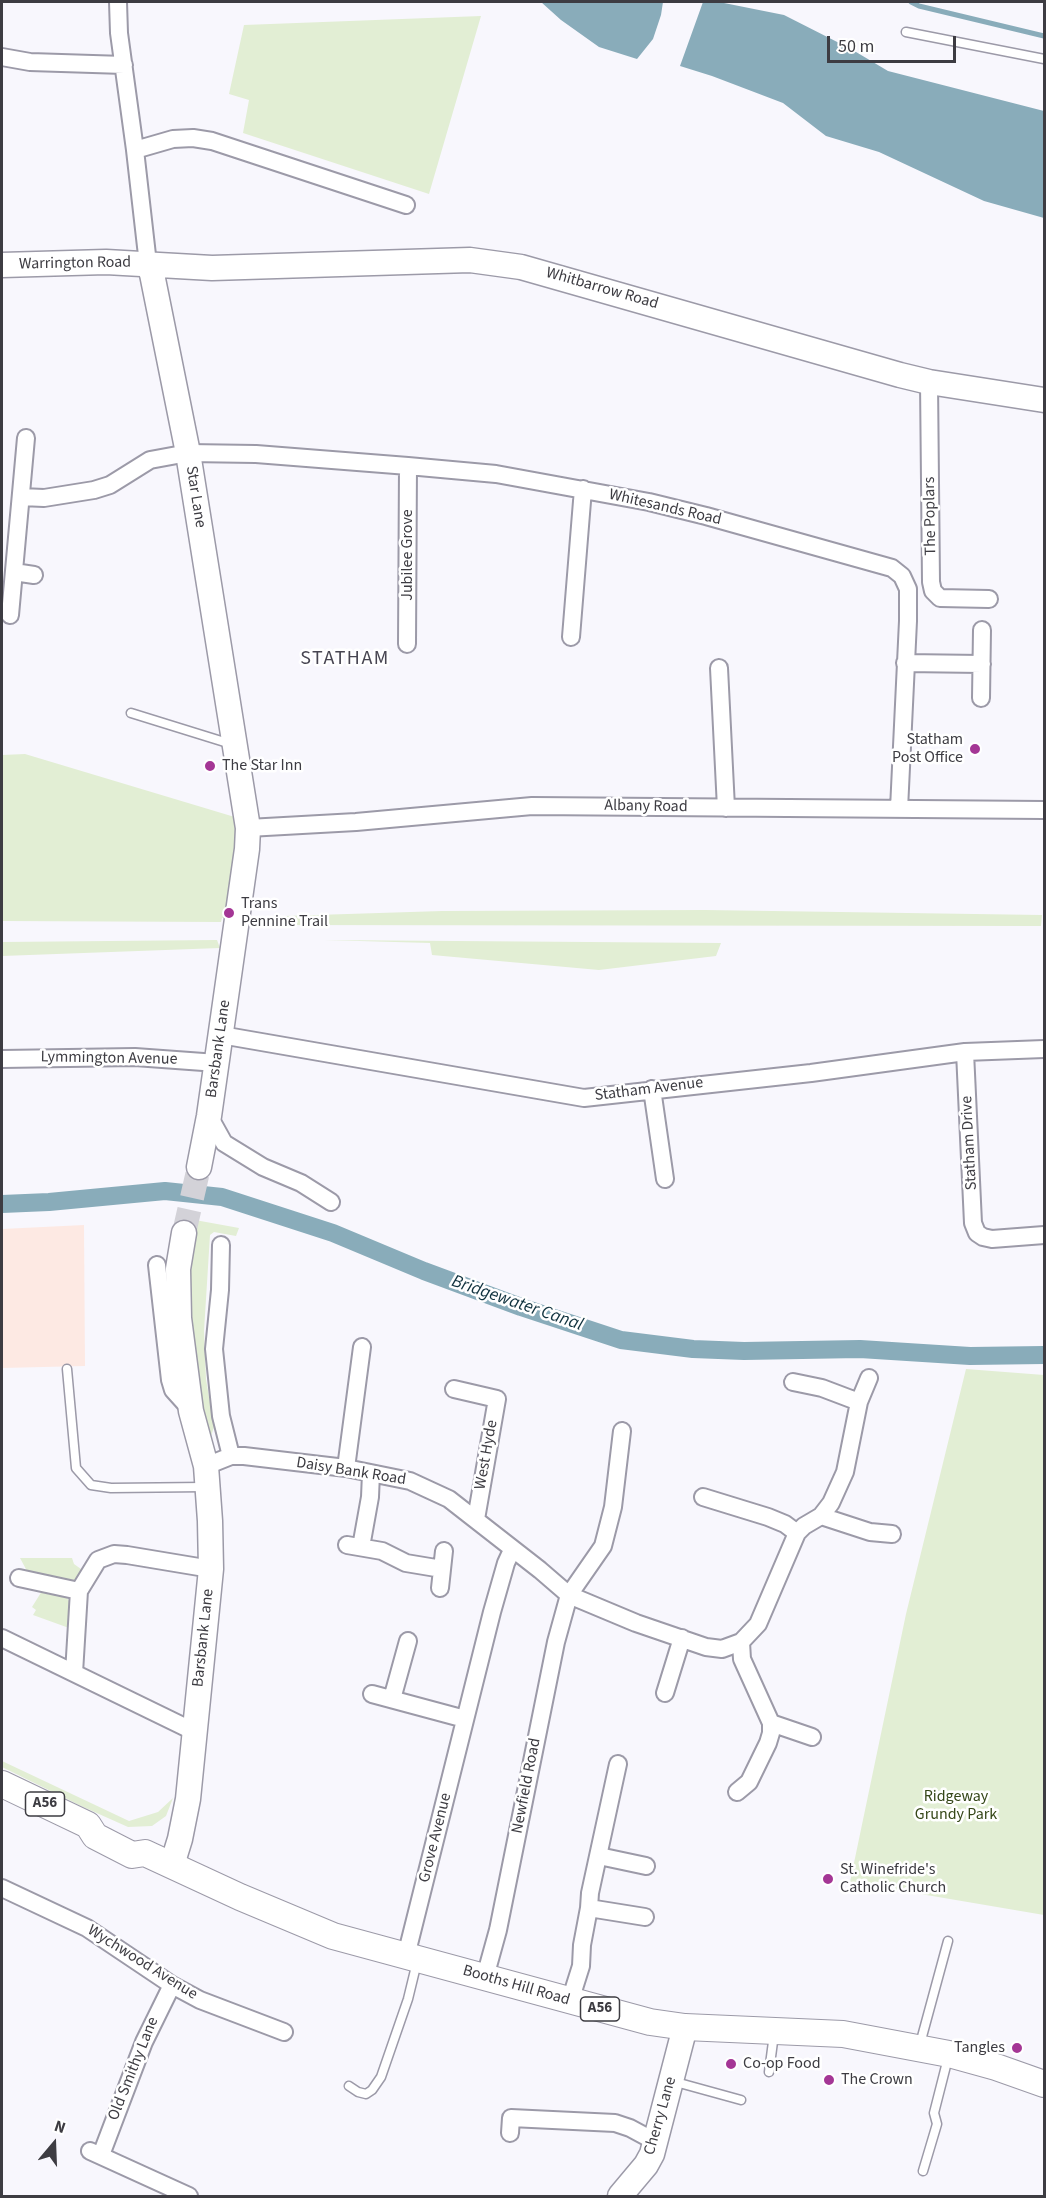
<!DOCTYPE html>
<html>
<head>
<meta charset="utf-8">
<style>
	body { margin:0 }
	#map { position:relative; width:1046px; height:2198px; overflow:hidden; background:#f8f7fd; font-family:"Source Sans 3",sans-serif }
	canvas { display:block }
	.frame { position:absolute; inset:0; border:3px solid #3d3c42; pointer-events:none }
	.north { position:absolute; left:24px; top:2114px; width:60px; height:60px; -webkit-text-stroke:4px #fff; paint-order:stroke; rotate:19deg; font-size:16px; font-weight:700; line-height:24px; text-align:center; color:#3d3c42 }
	.north::after { content:''; display:block; margin:auto; width:21px; height:27px; background:#3d3c42; clip-path:polygon(50% 0,100% 100%,50% 72%,0 100%) }
	.scale { position:absolute; left:827px; top:36px; width:129px; height:27px; box-sizing:border-box; border:3px solid #3d3c42; border-top:0; padding-left:8px; font-size:18px; line-height:21px; white-space:nowrap; color:#3d3c42; -webkit-text-stroke:4px #fff; paint-order:stroke }
</style>
</head>
<body>
<div id="map">
<canvas width="1046" height="2198"></canvas>
<div class="frame"></div>
<div class="north">N</div>
<div class="scale">50 m</div>
</div>
<script>
const c = document.querySelector('canvas').getContext('2d');
c.lineJoin = 'round';
function fill(path, color) { c.fillStyle = color; c.fill(path, 'evenodd'); }
const poly = rows => new Path2D(rows.map(r => 'M' + r).join(''));
function strokePath(path, color, width, dash) { c.strokeStyle = color; c.lineWidth = width; c.lineCap = dash ? 'butt' : 'round'; c.setLineDash(dash || []); c.stroke(path); }
function drawText(font, color, halo, rows, align = 'center') {
  c.font = font + ' "Source Sans 3",sans-serif'; c.lineWidth = 5; c.setLineDash([]); c.textBaseline = 'middle'; c.strokeStyle = halo; c.fillStyle = color; for (const [text, x, y, turn = 0] of rows) {
    c.save(); c.translate(x, y); c.rotate((+turn || 0) * Math.PI / 180); c.textAlign = isNaN(turn) ? turn : align; if (halo) c.strokeText(text, 0, 0); c.fillText(text, 0, 0); c.restore();
  }
}
const industrial = poly([
	[84,1225,85,1366,2,1368,2,1229]
]);
const green = poly([
	[481,16,429,194,243,133,249,100,229,94,244,25],
	[25,754,238,818,230,918,222,918,221,922,2,921,2,755],
	[705,910,1042,915,1041,926,253,925,253,917,442,911],
	[217,940,220,948,2,956,2,942],
	[324,940,721,943,716,956,599,970,432,955,430,943],
	[195,1220,239,1228,236,1236,214,1232,210,1235,204,1331,206,1379,214,1427,211,1436,208,1436,194,1366,189,1288],
	[966,1369,1044,1375,1044,1915,850,1882,906,1614],
	[20,1558,72,1558,74,1564,81,1569,82,1575,76,1583,27,1571],
	[42,1591,67,1598,72,1605,69,1628,33,1615,36,1610,32,1607],
	[2,1761,129,1821,158,1812,173,1798,166,1816,152,1826,128,1827,81,1806,2,1767]
]);
const water = poly([
	[541,2,663,2,661,15,653,39,637,59,599,47,561,20],
	[703,2,719,2,784,15,851,49,888,71,1044,111,1044,218,984,201,879,152,826,136,783,103,712,76,680,66]
]);
const stream = poly([
	[911,2,919,6,1044,36]
]);
const canal = poly([
	[2,1204,49,1202,165,1191,222,1197,333,1233,424,1271,521,1307,621,1340,693,1349,744,1351,860,1349,970,1356,1044,1355]
]);
const secondaryTunnel = poly([
	[184,1233,199,1167]
]);
const lane = poly([
	[906,32,1044,59],
	[131,713,231,744],
	[67,1369,76,1468,91,1485,111,1488,205,1487],
	[920,2044,948,1941],
	[769,2072,774,2034],
	[672,2081,741,2100],
	[349,2086,358,2092,366,2094,372,2090,381,2077,408,1999,417,1962],
	[923,2171,937,2124,934,2113,948,2058]
]);
const street = poly([
	[118,2,119,33,135,150,148,264],
	[2,57,30,62,124,65],
	[135,150,173,139,193,138,212,141,406,205],
	[929,382,931,582,933,591,940,598,989,599],
	[21,497,44,498,94,490,110,485,150,460,188,453,256,454,408,466,496,474,649,502,706,516,892,568,902,576,908,589,908,621,899,809],
	[14,572,34,575],
	[10,615,26,438],
	[571,637,583,489],
	[407,644,408,466],
	[905,663,982,664],
	[719,668,726,808],
	[981,698,982,630],
	[248,828,356,822,532,806,1044,810],
	[221,1035,584,1098,811,1073,965,1052,1044,1049],
	[965,1052,973,1223,977,1233,983,1237,992,1239,1044,1235],
	[2,1059,135,1057,217,1063],
	[652,1089,665,1179],
	[209,1116,224,1143,263,1167,301,1183,331,1202],
	[221,1245,220,1290,214,1349,221,1416,231,1456],
	[157,1265,170,1380,173,1390,191,1410],
	[793,1382,822,1388,859,1402],
	[454,1389,497,1399,476,1519],
	[206,1466,231,1456,244,1456,346,1468,410,1481,449,1499,540,1570,569,1595,636,1623,706,1647,722,1649,741,1642,758,1624,797,1533,804,1526,821,1516,831,1503,845,1472,859,1402,869,1378],
	[346,1468,362,1347],
	[703,1497,768,1517,785,1524,797,1533],
	[821,1516,870,1532,892,1534],
	[347,1545,382,1551,406,1563,442,1569],
	[361,1547,370,1497,371,1473],
	[19,1578,79,1591],
	[440,1588,444,1551],
	[2,1638,195,1732],
	[74,1673,79,1591,98,1560,114,1554,127,1555,211,1569],
	[665,1693,682,1638],
	[372,1694,465,1719],
	[392,1699,408,1641],
	[771,1723,812,1737],
	[737,1792,749,1782,768,1743,771,1733,771,1723,742,1659,741,1642],
	[599,1856,646,1866],
	[2,1888,87,1928,172,1985,200,2000,284,2032],
	[589,1908,645,1917],
	[406,1956,492,1612,506,1563,512,1550],
	[485,1977,498,1930,556,1642,569,1595,603,1546,613,1507,622,1431],
	[570,2001,581,1966,582,1945,589,1908,590,1893,618,1764],
	[510,2133,511,2118,615,2123,630,2128,656,2142],
	[90,2151,189,2196],
	[101,2155,144,2042,172,1985]
]);
const secondary = poly([
	[148,264,152,274,188,453,248,828,247,849,209,1116,199,1167],
	[2,265,106,262,212,268,470,260,521,267,900,375,929,382,1044,400],
	[172,1865,180,1839,188,1799,211,1569,210,1521,206,1466,191,1411,179,1318,178,1269,184,1233],
	[620,2196,646,2165,652,2154,685,2027]
]);
const primary = poly([
	[2,1784,88,1825,95,1836,132,1855,145,1853,240,1897,333,1936,650,2022,685,2027,843,2034,949,2054,996,2067,1044,2084]
]);
const markers = [
	[975,749,6,"#a43695"],
	[210,766,6,"#a43695"],
	[229,913,6,"#a43695"],
	[828,1879,6,"#a43695"],
	[1017,2048,6,"#a43695"],
	[731,2064,6,"#a43695"],
	[829,2080,6,"#a43695"]
];
const shields = [
	[45,1804,39],
	[600,2009,39]
];
const shieldNames = [
	["A56",45,1804],
	["A56",600,2009]
];
const streetNames = [
	["Warrington Road",75,264,-1],
	["Whitbarrow Road",602,289,16],
	["Star Lane",195,497,81],
	["Whitesands Road",665,508,13],
	["The Poplars",931,516,-91],
	["Jubilee Grove",408,555,-90],
	["Albany Road",646,807,1],
	["Barsbank Lane",219,1049,-82],
	["Lymmington Avenue",109,1059,1],
	["Statham Avenue",649,1090,-7],
	["Statham Drive",970,1143,-93],
	["West Hyde",487,1455,-80],
	["Daisy Bank Road",351,1472,9],
	["Barsbank Lane",204,1638,-84],
	["Newfield Road",527,1786,-79],
	["Grove Avenue",436,1838,-76],
	["Wychwood Avenue",142,1963,32],
	["Booths Hill Road",516,1986,16],
	["Old Smithy Lane",134,2069,-68],
	["Cherry Lane",661,2116,-74]
];
const poiNames = [
	["Statham",963,740,"right"],
	["Post Office",963,758,"right"],
	["The Star Inn",222,766],
	["Trans",241,904],
	["Pennine Trail",241,922],
	["St. Winefride's",840,1870],
	["Catholic Church",840,1888],
	["Tangles",1005,2048,"right"],
	["Co-op Food",743,2064],
	["The Crown",841,2080]
];
const parkNames = [
	["Ridgeway",956,1797],
	["Grundy Park",956,1815]
];
const waterNames = [
	["Bridgewater Canal",517,1304,19]
];
const quarterNames = [
	["STATHAM",345,660]
];
fill(industrial, '#fde9e3');
fill(green, '#e2eed4');
fill(water, '#89acba');
strokePath(stream, '#89acba', 5);
strokePath(canal, '#89acba', 18);
strokePath(secondaryTunnel, '#d3d2d8', 24, [24, 12]);
strokePath(lane, '#9c9aa8', 11);
strokePath(street, '#9c9aa8', 20);
strokePath(secondary, '#9c9aa8', 27);
strokePath(primary, '#9c9aa8', 28);
strokePath(lane, '#fff', 8);
strokePath(street, '#fff', 16);
strokePath(secondary, '#fff', 24);
strokePath(primary, '#fff', 26);
for (const [x, y, r, color] of markers) { const dot = new Path2D(); dot.arc(x, y, r, 0, 2 * Math.PI); c.fillStyle = color; c.fill(dot); strokePath(dot, '#fff', 2); }
for (const [x, y, w] of shields) { const box = new Path2D(); box.roundRect(x - w / 2, y - 12, w, 24, 4.5); c.fillStyle = '#fff'; c.fill(box); strokePath(box, '#3d3c42', 1.5); }
drawText('bold 15px', '#3d3c42', null, shieldNames);
drawText('16px', '#3d3c42', '#fff', streetNames);
drawText('16px', '#3d3c42', '#fff', poiNames, 'left');
drawText('16px', '#354718', '#fff', parkNames);
drawText('italic 18px', '#10323e', '#fff', waterNames);
c.letterSpacing = '1.5px';
drawText('20px', '#474551', '#fff', quarterNames);
c.letterSpacing = '0px';
</script>
</body>
</html>
